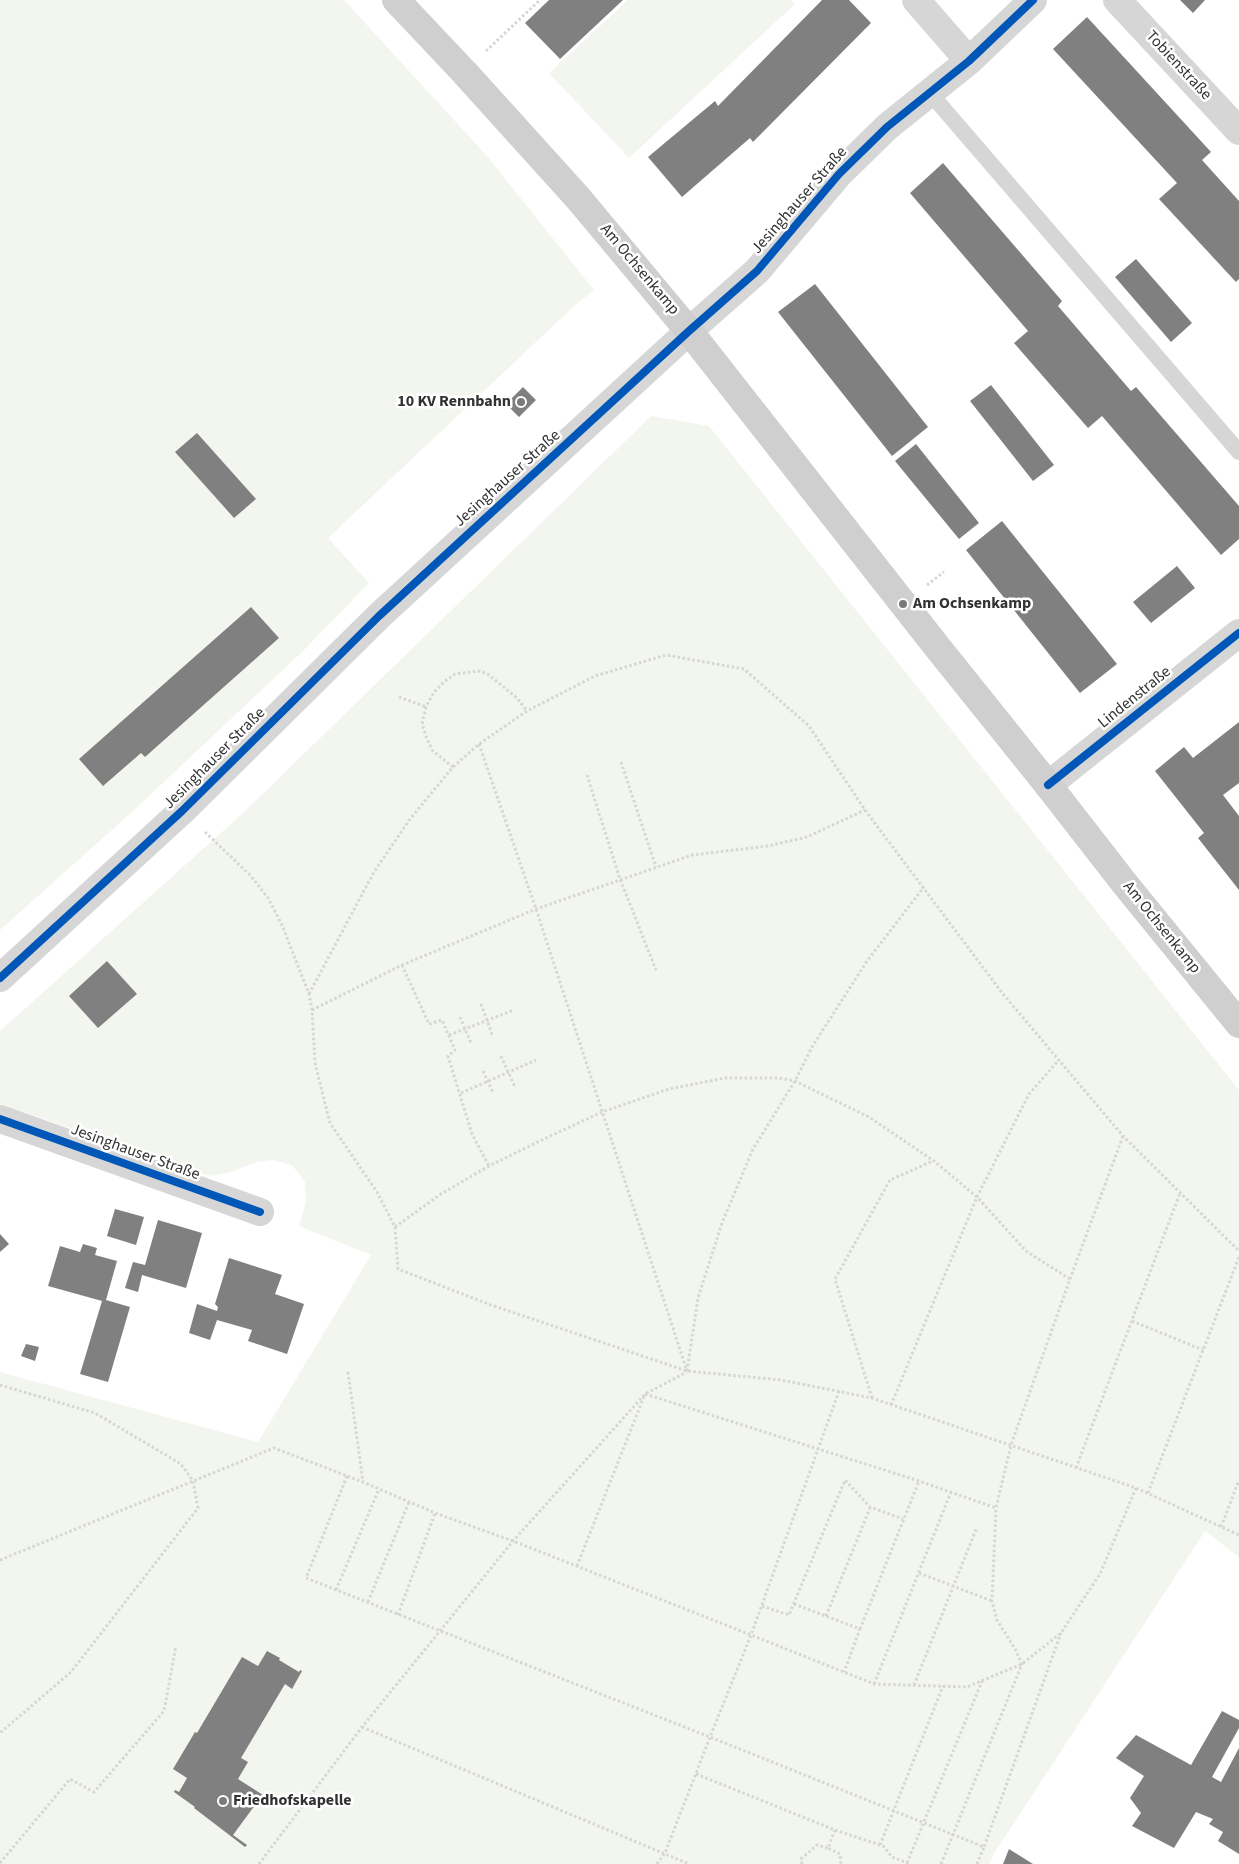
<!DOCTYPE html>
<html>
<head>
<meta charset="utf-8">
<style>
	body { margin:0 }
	canvas { display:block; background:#fff }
</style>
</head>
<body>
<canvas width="1239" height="1864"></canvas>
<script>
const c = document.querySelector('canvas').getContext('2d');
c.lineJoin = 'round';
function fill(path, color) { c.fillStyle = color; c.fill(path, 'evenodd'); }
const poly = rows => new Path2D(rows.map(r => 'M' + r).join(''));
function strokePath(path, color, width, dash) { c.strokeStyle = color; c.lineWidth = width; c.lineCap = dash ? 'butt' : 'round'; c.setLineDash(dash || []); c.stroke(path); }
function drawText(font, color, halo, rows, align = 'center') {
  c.font = font + ' "Source Sans 3",sans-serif'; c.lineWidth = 5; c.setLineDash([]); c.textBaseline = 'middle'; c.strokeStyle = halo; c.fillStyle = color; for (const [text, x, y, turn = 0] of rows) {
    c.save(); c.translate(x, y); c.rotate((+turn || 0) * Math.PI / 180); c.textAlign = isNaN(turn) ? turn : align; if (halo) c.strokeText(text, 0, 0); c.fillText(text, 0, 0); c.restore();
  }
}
const green = poly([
	[0,0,344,0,487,156,594,290,571,309,328,538,369,583,302,652,132,812,0,930],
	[628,0,791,0,795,4,629,158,549,73],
	[651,416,709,426,1239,1090,1239,1557,1205,1531,995,1852,989,1864,0,1864,0,1372,258,1442,371,1255,299,1226,306,1202,305,1182,292,1165,272,1160,256,1162,231,1172,210,1176,0,1104,0,1031,242,814]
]);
const building = poly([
	[549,0,623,0,560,59,525,23],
	[822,0,849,0,871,23,753,142,750,138,682,197,648,157,715,101,718,106],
	[1180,0,1205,0,1193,13],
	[1087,17,1211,152,1202,160,1239,201,1239,279,1236,282,1159,199,1177,183,1053,49],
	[943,163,1062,301,1058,306,1131,391,1136,387,1239,506,1239,539,1221,555,1102,416,1088,428,1014,343,1028,331,910,193],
	[1136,259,1192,323,1171,342,1115,277],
	[815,284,928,427,892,456,778,312],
	[991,385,1054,465,1033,481,970,401],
	[523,387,536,400,519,417,506,404],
	[197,433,256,499,234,518,175,452],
	[916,444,979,523,959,539,895,461],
	[1002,521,1117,664,1080,693,966,550],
	[1177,566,1195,588,1151,623,1133,602],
	[251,607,279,638,145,757,141,753,103,786,79,759],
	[1239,722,1239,783,1223,795,1239,816,1239,890,1198,838,1204,833,1155,771,1184,747,1193,758],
	[107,961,137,994,98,1028,69,996],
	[115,1209,144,1217,136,1245,107,1236],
	[158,1220,202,1233,186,1288,142,1275,138,1292,125,1288,133,1262,145,1265],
	[0,1234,9,1244,0,1252],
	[83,1244,97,1248,95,1255,117,1261,106,1300,130,1307,108,1382,80,1374,102,1301,48,1286,60,1246,80,1252],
	[229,1258,282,1275,275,1294,304,1304,287,1354,248,1341,252,1330,217,1320,210,1340,189,1333,197,1304,217,1311,218,1307,215,1304],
	[26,1344,39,1347,35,1361,21,1356],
	[267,1651,280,1658,279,1660,299,1672,300,1670,302,1671,292,1689,285,1684,241,1758,248,1762,238,1779,277,1804,276,1806,261,1797,233,1835,247,1845,245,1847,194,1808,195,1807,174,1792,175,1790,179,1792,187,1778,173,1769,195,1732,197,1733,242,1657,258,1666],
	[1222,1711,1239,1720,1239,1728,1212,1777,1221,1782,1239,1748,1239,1854,1218,1841,1223,1832,1209,1824,1213,1819,1196,1812,1174,1848,1132,1826,1141,1813,1130,1798,1144,1776,1116,1758,1136,1735,1191,1765],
	[1009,1849,1033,1864,1003,1864]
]);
const path = poly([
	[486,51,540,0],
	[927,585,944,572],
	[399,697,426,707],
	[479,744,536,909,687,1371],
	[621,762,656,867],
	[453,767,433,751,427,739,422,724,426,707,434,692,445,681,455,674,480,671,489,675,517,698,527,711],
	[587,775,620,879,656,970],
	[205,832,251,876,268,898,282,925,309,994,312,1010,315,1063,330,1123,377,1192,395,1227,398,1269,491,1305,687,1371,781,1380,872,1398,1136,1488,1239,1535],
	[402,965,429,1024,442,1020,455,1050,448,1056,472,1134,489,1166],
	[309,994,374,872,410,819,453,767,479,744,527,711,595,676,666,655,744,669,809,726,865,810,1003,994,1123,1136,1239,1251],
	[481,1004,493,1037],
	[312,1010,402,965,536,909,692,855,768,846,807,837,865,810],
	[460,1017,471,1043],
	[449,1035,514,1010],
	[501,1056,515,1087],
	[483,1071,493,1093],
	[461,1093,536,1060],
	[395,1227,441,1194,489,1166,546,1138,602,1112,669,1089,725,1078,779,1078,795,1081,869,1117,934,1161,977,1197,1026,1251,1070,1279],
	[1132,1321,1203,1350],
	[687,1371,698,1298,722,1223,753,1149,795,1081,812,1047,867,961,924,887],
	[348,1372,363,1482],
	[0,1385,95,1413,181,1464,193,1481,198,1508,71,1672,0,1733],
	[872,1398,835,1279,890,1180,933,1161],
	[891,1405,977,1197,1029,1094,1059,1060],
	[1076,1468,1180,1193],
	[347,1476,306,1578,710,1737,984,1847,1061,1633],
	[1148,1493,1239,1257],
	[1221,1527,1239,1480],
	[0,1560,274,1448,363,1482,435,1513,513,1541,751,1635,874,1684,967,1687,1022,1664,1061,1633,1100,1574,1136,1488],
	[577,1566,645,1394,919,1481,996,1508],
	[919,1573,992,1601],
	[336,1590,379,1489],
	[368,1602,409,1502],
	[794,1604,860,1629,844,1672],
	[762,1606,789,1615,845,1480,870,1507,903,1519],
	[398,1615,435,1513],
	[826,1616,870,1508],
	[860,1629,919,1481],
	[874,1684,951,1492],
	[914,1685,977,1527],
	[362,1727,689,1864],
	[696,1774,835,1830,883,1846,892,1857,910,1864],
	[835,1830,828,1848,840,1854,841,1864],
	[880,1845,943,1686],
	[0,1863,70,1779,94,1792,164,1711,176,1646],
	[907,1863,982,1681],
	[259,1864,362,1727,513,1541,645,1394,687,1372],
	[657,1864,665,1853,710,1737,751,1635,839,1391],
	[802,1864,801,1859,817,1845,828,1848],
	[941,1864,1022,1664,1015,1649,997,1620,992,1601,996,1508,1011,1445,1070,1279,1123,1136],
	[977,1864,984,1847]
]);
const service = poly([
	[930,93,1239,452]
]);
const minor = poly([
	[916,0,969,61],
	[1117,0,1239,131],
	[1048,785,1239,633],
	[0,978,182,811,379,616,689,331,757,271,839,174,887,127,969,61,1033,0],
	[0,1119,260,1212]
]);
const secondary = poly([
	[396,0,465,73,578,198,689,331,938,648,1048,785,1125,884,1239,1024]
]);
const cycleway = poly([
	[1048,785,1239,633],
	[0,978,182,811,379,616,689,331,757,271,839,174,887,127,969,61,1033,0],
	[0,1119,260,1212]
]);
const markers = [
	[521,402,5,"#7a7a7a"],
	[903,604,5,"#7a7a7a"],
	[223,1801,5,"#7a7a7a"]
];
const streetNames = [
	["Tobienstraße",1178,66,47],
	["Jesinghauser Straße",800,201,-49],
	["Am Ochsenkamp",639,270,50],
	["Jesinghauser Straße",508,479,-42],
	["Lindenstraße",1135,698,-39],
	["Jesinghauser Straße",215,759,-45],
	["Am Ochsenkamp",1161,928,51],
	["Jesinghauser Straße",135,1153,20]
];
const poiNames = [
	["10 KV Rennbahn",511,402,"right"],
	["Am Ochsenkamp",913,604],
	["Friedhofskapelle",233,1801]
];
fill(green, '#f3f6ee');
fill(building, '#808080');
strokePath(path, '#d6d6d6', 3, [2.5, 2.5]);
strokePath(service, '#d6d6d6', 16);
strokePath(minor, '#d6d6d6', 28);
strokePath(secondary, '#cfcfcf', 28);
strokePath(cycleway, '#0057b8', 8);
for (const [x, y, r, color] of markers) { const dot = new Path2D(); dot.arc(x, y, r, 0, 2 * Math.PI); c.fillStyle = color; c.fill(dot); strokePath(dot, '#fff', 2); }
drawText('16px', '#323232', '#fff', streetNames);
drawText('bold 16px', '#323232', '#fff', poiNames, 'left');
</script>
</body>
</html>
